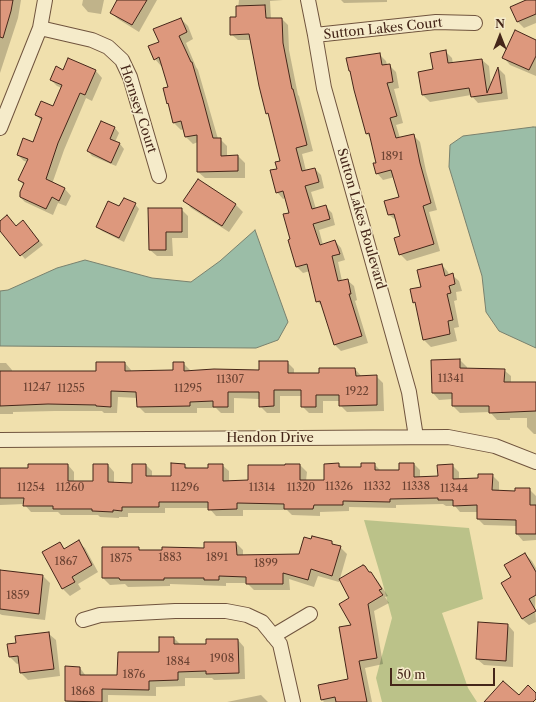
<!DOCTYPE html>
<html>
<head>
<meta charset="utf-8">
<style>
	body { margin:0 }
	#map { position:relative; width:536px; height:702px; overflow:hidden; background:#f0e0ad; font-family:"Libre Caslon Text",serif }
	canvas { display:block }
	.north { position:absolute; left:480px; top:16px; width:40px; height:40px; -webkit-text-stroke:3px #f5ebca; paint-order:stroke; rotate:0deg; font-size:11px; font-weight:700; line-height:16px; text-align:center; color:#452619 }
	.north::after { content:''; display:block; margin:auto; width:14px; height:18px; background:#452619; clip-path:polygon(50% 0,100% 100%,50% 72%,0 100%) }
	.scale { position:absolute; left:390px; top:668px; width:105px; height:18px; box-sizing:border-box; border:2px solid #452619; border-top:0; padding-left:5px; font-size:12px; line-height:14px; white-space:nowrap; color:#452619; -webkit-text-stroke:3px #f5ebca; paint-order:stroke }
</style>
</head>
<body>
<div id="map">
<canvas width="536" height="702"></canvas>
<div class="north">N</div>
<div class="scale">50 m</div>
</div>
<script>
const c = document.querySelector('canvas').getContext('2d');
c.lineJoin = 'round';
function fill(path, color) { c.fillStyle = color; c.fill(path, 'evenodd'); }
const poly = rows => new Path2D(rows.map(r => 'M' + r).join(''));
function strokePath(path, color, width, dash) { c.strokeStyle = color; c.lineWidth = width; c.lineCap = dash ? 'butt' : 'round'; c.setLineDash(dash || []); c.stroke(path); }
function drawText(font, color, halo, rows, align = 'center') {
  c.font = font + ' "Libre Caslon Text",serif'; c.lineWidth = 3; c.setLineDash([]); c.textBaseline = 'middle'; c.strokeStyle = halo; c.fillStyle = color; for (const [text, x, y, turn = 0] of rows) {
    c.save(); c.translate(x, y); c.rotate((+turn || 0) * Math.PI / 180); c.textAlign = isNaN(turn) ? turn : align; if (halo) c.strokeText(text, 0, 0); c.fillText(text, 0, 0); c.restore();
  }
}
const green = poly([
	[364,520,469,528,483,599,442,613,468,688,477,702,382,702,376,678,392,618,381,577]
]);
const water = poly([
	[533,127,536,127,536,348,499,331,486,312,482,276,449,167,450,145,463,136,533,127],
	[255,230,288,322,278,340,256,348,0,346,0,291,8,290,57,268,85,260,152,278,191,282,220,261,255,230]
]);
const shadow = poly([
	[0,0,21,0,18,18,0,73],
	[83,0,104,0,101,14,88,12,82,5],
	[118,0,157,0,139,32,118,19,111,13],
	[239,0,283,0,270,1,271,19,282,19,288,25,289,50,298,95,299,96,313,151,302,154,306,171,315,169,321,175,324,188,311,192,316,209,325,206,332,213,335,225,319,230,323,245,335,241,341,248,345,260,338,262,342,281,347,280,354,286,357,300,355,301,368,343,341,351,335,345,323,307,317,301,310,271,303,273,297,267,291,240,290,213,286,198,283,199,277,192,278,169,281,162,270,116,267,113,251,40,238,40,231,34,237,18],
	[341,0,387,0,387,2,344,3],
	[529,0,536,0,536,23,524,28,518,22],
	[181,19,188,26,193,39,186,43,196,67,198,70,218,139,220,139,227,146,227,156,238,156,245,163,245,178,205,178,198,172,198,142,193,144,186,137,184,129,181,130,174,123,170,105,169,88,163,65,161,66,155,59,160,43],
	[536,41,536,76,510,65,504,58],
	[445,51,452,58,453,64,482,60,489,66,491,86,499,69,505,75,508,99,478,103,471,95,430,102,423,95,419,72,434,70],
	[379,54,386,61,387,65,389,65,396,72,399,88,394,89,403,123,396,125,400,138,413,135,420,142,426,171,437,210,429,212,440,251,407,261,400,254,401,237,397,221,389,215,385,202,400,198,395,177,383,180,377,173,378,163,372,139,367,134,355,89,352,73,350,71],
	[69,60,96,71,102,78,92,101,86,98,64,150,52,184,65,189,71,196,66,206,58,203,53,215,25,202,19,196,24,185,19,180,28,162,24,161,18,155,34,143,42,121,36,115,54,108,62,88,57,86,51,80,64,71],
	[102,122,115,128,119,133,115,142,120,144,124,149,116,166,92,156,88,151],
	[198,180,236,205,243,212,229,232,191,208,185,201],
	[135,204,139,209,124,242,102,231,97,227,120,208],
	[181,209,188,216,188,238,172,238,173,256,157,256,150,250],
	[0,222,16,227,27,226,43,245,25,259,0,229],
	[442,265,448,272,449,275,452,275,459,281,462,291,456,292,457,300,454,301,459,327,454,328,457,341,431,347,424,340,416,304,414,302,422,287],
	[460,360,467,367,467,369,504,370,511,376,511,383,536,383,536,434,534,434,527,427,527,418,510,418,510,420,497,420,490,412,460,413,453,406,453,399,439,400,433,393],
	[287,362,294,369,294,374,320,374,355,369,362,377,376,376,383,383,384,411,347,412,340,405,340,401,323,401,323,413,309,413,302,406,302,396,280,396,280,413,267,413,260,406,260,399,234,398,234,413,221,413,216,408,197,408,197,413,145,413,138,406,138,398,118,397,117,413,104,413,102,411,55,411,13,412,13,414,0,414,0,363,6,363,12,370,12,372,97,372,125,363,131,370,131,372,174,371,183,363,190,370,190,372,260,371],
	[339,464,342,468,362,468,374,464,381,471,400,471,414,464,420,470,420,478,439,477,452,465,459,472,459,480,479,479,492,475,499,482,499,491,516,492,529,489,536,496,536,540,523,541,517,534,517,526,484,525,478,519,478,512,460,512,455,506,446,506,443,504,396,505,396,508,349,507,349,511,320,512,320,516,292,515,287,510,243,510,243,516,216,516,209,508,165,508,165,513,128,513,128,517,119,517,119,518,100,517,98,515,61,515,58,512,31,512,24,504,0,505,0,469,29,469,68,465,74,472,74,482,94,482,108,465,114,472,114,483,133,484,146,465,152,471,152,477,172,477,184,465,189,469,209,469,222,465,229,471,229,481,249,481,300,465,307,472,306,481,325,481],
	[78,542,85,548,98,572,78,584,81,589,70,596,63,589,43,552,59,543,65,549],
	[332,542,335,546,340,547,347,554,339,582,318,576,314,587,289,579,290,590,254,590,247,583,226,583,226,586,170,584,170,586,128,587,125,584,110,585,103,578,138,548,141,551,205,549,205,543,236,543,243,550,243,556,300,555],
	[525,554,532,561,536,568,535,606,536,622,529,625,522,619,512,578],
	[365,567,377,580,388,596,385,597,389,603,374,611,383,664,365,668,372,702,324,702,322,700,350,680,353,626,350,598],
	[0,571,43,576,50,583,45,620,2,615,0,614],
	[508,625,514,632,513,667,484,665,477,659],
	[49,634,56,640,60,676,28,680,21,673,20,663,17,664,10,657],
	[174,638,181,645,207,645,238,640,244,647,245,679,214,680,212,678,185,678,185,686,156,687,156,696,108,695,108,702,67,702,66,701,80,668,86,676,118,676,160,653],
	[261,695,268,702,227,702]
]);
const building = poly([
	[0,0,13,0,11,11,3,38,0,37,0,0],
	[117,0,147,0,132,25,110,13,117,0],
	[526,0,536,0,536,14,517,22,510,7,526,0],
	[265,5,266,18,282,18,283,43,292,89,293,89,307,145,296,148,302,171,315,168,319,182,305,186,312,209,326,205,330,219,313,224,320,245,335,240,340,254,332,256,338,281,348,279,351,294,349,294,362,336,334,345,320,301,316,302,307,264,296,267,288,240,290,239,283,214,289,213,283,191,276,193,270,170,277,169,275,162,280,161,268,113,266,114,259,86,249,34,230,35,230,17,236,17,236,6,265,5],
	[181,18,187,32,179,36,191,62,192,62,203,100,213,138,221,138,221,156,238,155,238,171,197,172,197,135,185,137,181,121,173,123,168,103,167,104,163,88,168,87,159,57,154,60,148,46,159,42,153,29,181,18],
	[515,30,536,40,536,56,529,70,502,58,515,30],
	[446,50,448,63,482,59,487,93,498,67,502,93,471,97,469,88,422,95,418,72,433,69,430,53,446,50],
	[380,53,382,65,390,64,393,82,387,83,397,116,390,118,396,138,414,134,420,163,431,203,423,206,434,244,399,255,394,238,400,236,394,214,388,215,384,201,399,197,391,170,376,174,373,163,376,163,369,133,366,134,354,90,350,71,349,71,346,58,380,53],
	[68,58,96,70,85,95,80,93,58,143,46,179,65,188,59,201,52,197,46,209,20,197,20,192,24,183,18,180,28,159,17,155,23,138,33,142,42,118,35,115,41,101,53,106,62,85,50,80,56,66,63,70,68,58],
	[101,121,115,127,110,139,120,143,111,163,87,151,101,121],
	[198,179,236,204,222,226,183,201,198,179],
	[124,198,136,203,119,238,96,227,108,201,119,206,124,198],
	[148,208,182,208,182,232,166,232,166,250,149,250,148,208],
	[7,215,16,226,23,220,39,241,20,256,0,231,0,221,7,215],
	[442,264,445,276,453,273,455,284,449,286,451,293,447,294,453,320,448,321,450,334,423,340,415,302,413,303,410,289,421,287,417,270,442,264],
	[460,359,460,368,505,369,504,382,536,382,536,411,489,413,489,406,452,406,452,393,432,393,431,360,460,359],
	[259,361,288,361,288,373,319,373,319,368,355,368,356,376,377,375,377,405,339,406,339,395,316,395,316,407,301,407,301,390,274,390,274,406,259,407,259,392,228,392,228,407,213,407,213,401,190,402,190,406,137,407,136,392,111,391,111,407,96,406,96,405,48,404,0,406,0,371,96,371,96,362,125,362,125,371,173,370,173,362,184,362,184,371,214,369,259,370,259,361],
	[171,463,185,464,185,468,208,468,208,464,223,464,223,481,248,480,248,465,285,465,285,464,300,464,300,480,324,480,324,464,339,463,339,467,361,467,361,463,375,463,375,470,399,470,399,463,414,463,414,477,438,476,437,465,453,464,453,479,478,478,478,474,493,474,492,490,515,491,515,488,530,488,530,505,536,505,536,534,516,534,516,520,477,519,477,505,453,506,453,500,438,500,438,498,390,499,390,502,343,501,343,505,314,505,313,509,284,509,284,504,237,503,237,509,208,510,208,502,159,502,159,507,122,507,122,511,113,510,113,512,92,511,92,509,53,509,53,506,23,506,24,498,0,498,0,468,28,468,28,464,68,464,68,481,93,481,93,464,108,464,108,482,132,483,132,464,146,464,146,476,171,476,171,463],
	[312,536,332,541,332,544,341,546,332,576,311,569,308,580,283,573,283,584,246,584,246,577,219,576,219,580,204,580,204,578,164,578,164,580,120,580,119,578,102,578,102,547,139,547,139,550,162,550,162,547,204,548,204,542,236,542,237,555,299,554,304,537,311,539,312,536],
	[79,540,92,565,72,577,75,582,62,589,42,552,60,542,64,549,79,540],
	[525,553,536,572,536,595,529,599,536,611,522,619,501,583,511,577,504,565,525,553],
	[363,565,365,566,369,572,371,572,382,589,379,590,383,595,368,604,377,658,359,661,367,702,336,702,335,697,321,700,318,685,348,679,339,627,351,625,339,604,349,598,339,579,363,565],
	[0,570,43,575,39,614,0,609,0,570],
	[478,622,508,624,506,661,476,659,478,622],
	[49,632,54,669,20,673,18,656,9,657,7,644,16,643,15,636,49,632],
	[159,637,174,637,174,644,206,644,206,639,238,639,239,673,206,674,206,671,178,672,178,680,149,681,149,690,102,689,102,702,65,701,65,666,80,667,80,675,117,675,118,652,159,652,159,637],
	[503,681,519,695,528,685,536,693,536,699,533,702,484,702,503,681]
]);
const street = poly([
	[308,0,315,35,324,88,409,392,416,437],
	[40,28,92,40,108,47,122,60,130,77,159,176],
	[315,35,436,22,475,23],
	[0,128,40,28,45,0],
	[0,440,448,437,495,446,536,462],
	[83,620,100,615,175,611,226,611,247,615,262,622,280,644,293,702],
	[273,636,310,614]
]);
const numberNames = [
	["1891",392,157],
	["11341",451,379],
	["11307",230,380],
	["11247",37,388],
	["11255",71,389],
	["11295",188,389],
	["1922",357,392],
	["11326",339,487],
	["11332",377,487],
	["11338",416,487],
	["11254",31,488],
	["11260",70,488],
	["11296",185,488],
	["11314",262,488],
	["11320",301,488],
	["11344",454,489],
	["1883",170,558],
	["1891",217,558],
	["1875",121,559],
	["1867",66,562],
	["1899",266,564],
	["1859",18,596],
	["1908",222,659],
	["1884",178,662],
	["1876",134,675],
	["1868",83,692]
];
const streetNames = [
	["Sutton Lakes Court",383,29,-6],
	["Hornsey Court",138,109,72],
	["Sutton Lakes Boulevard",361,219,74],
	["Hendon Drive",270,438]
];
fill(green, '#bbc289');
fill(water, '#9bbda7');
strokePath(water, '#79816e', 1);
fill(shadow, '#0003');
fill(building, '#dd987d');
strokePath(building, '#452619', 1);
strokePath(street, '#70543e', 16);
strokePath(street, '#f5ebca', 14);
drawText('11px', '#6b4232', null, numberNames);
drawText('13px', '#452619', '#f5ebca', streetNames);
</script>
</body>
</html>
